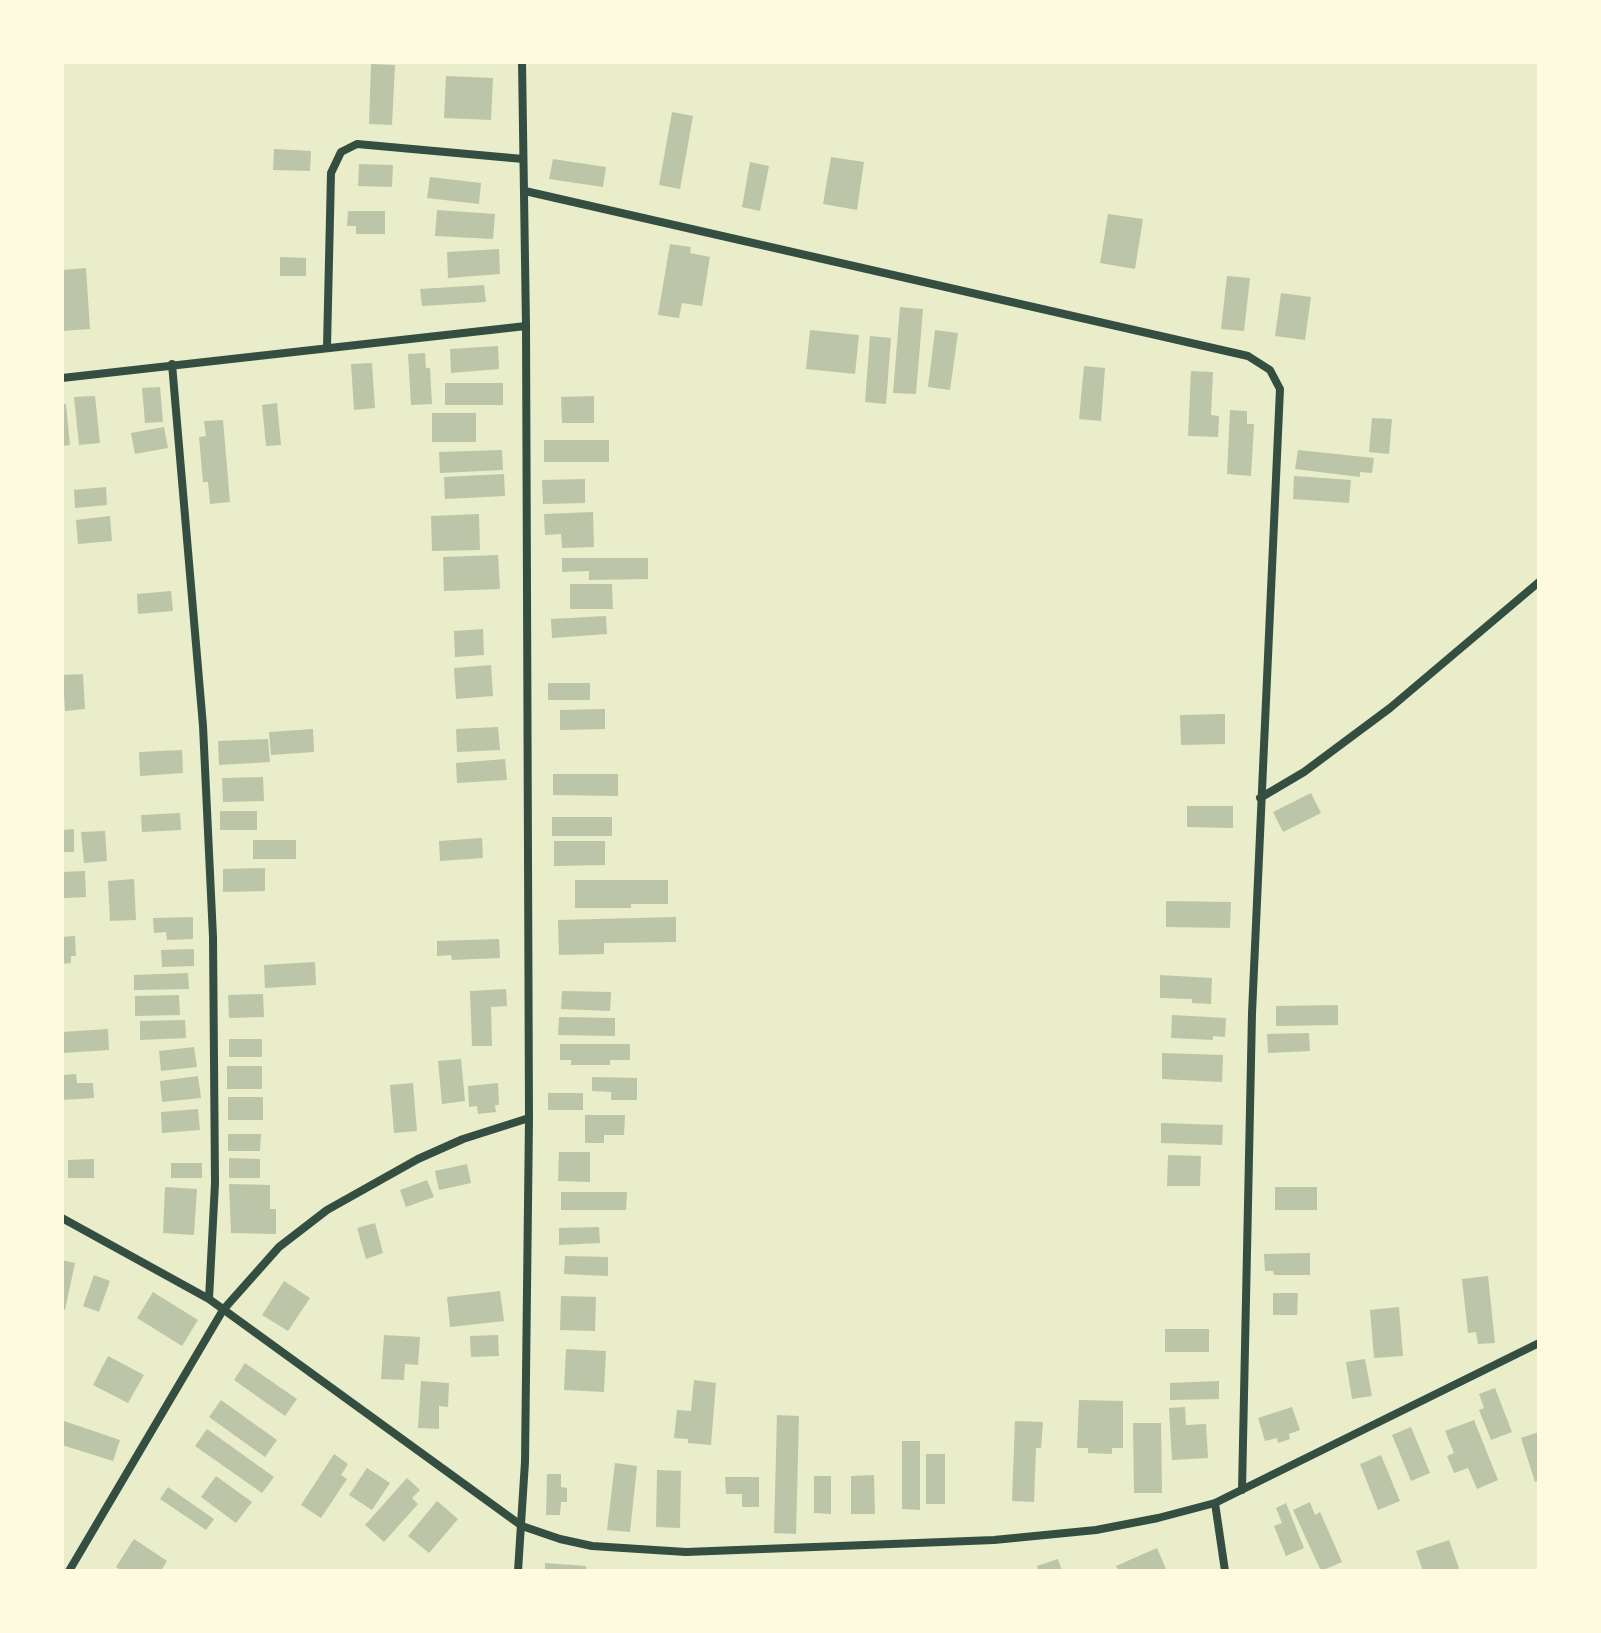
<!DOCTYPE html>
<html>
<head>
<meta charset="utf-8">
<style>
	body { margin:0 }
	#map { position:relative; width:1601px; height:1633px; overflow:hidden; background:#e9edc9; font-family:Rubik,sans-serif }
	canvas { display:block }
	.frame { position:absolute; inset:0; border:64px solid #fefae0; pointer-events:none }
</style>
</head>
<body>
<div id="map">
<canvas width="1601" height="1633"></canvas>
<div class="frame"></div>
</div>
<script>
const c = document.querySelector('canvas').getContext('2d');
c.lineJoin = 'round';
function fill(path, color) { c.fillStyle = color; c.fill(path, 'evenodd'); }
const poly = rows => new Path2D(rows.map(r => 'M' + r).join(''));
function strokePath(path, color, width, dash) { c.strokeStyle = color; c.lineWidth = width; c.lineCap = dash ? 'butt' : 'round'; c.setLineDash(dash || []); c.stroke(path); }
const building = poly([
	[371,64,395,65,392,125,369,124],
	[446,76,493,78,491,120,444,118],
	[672,112,693,116,680,189,659,185],
	[274,149,311,151,310,171,273,170],
	[831,157,864,162,857,210,823,204],
	[553,159,606,167,603,187,549,179],
	[750,162,769,166,760,211,742,207],
	[359,164,393,165,392,187,358,186],
	[430,177,481,183,479,204,427,198],
	[437,210,495,214,493,239,435,236],
	[348,211,385,211,385,234,356,234,356,226,347,226],
	[1108,214,1143,219,1135,269,1100,263],
	[670,244,691,247,690,253,710,257,702,306,682,303,679,318,658,315],
	[499,249,500,274,448,278,447,252],
	[280,257,306,258,306,276,280,276],
	[86,268,90,329,62,331,62,270],
	[1227,276,1250,278,1244,331,1221,329],
	[484,285,486,302,422,306,420,289],
	[1281,293,1311,297,1305,340,1275,336],
	[900,307,923,309,916,394,893,393],
	[810,330,859,335,855,374,806,369],
	[935,330,958,333,950,390,928,387],
	[870,336,891,338,886,404,865,402],
	[498,346,499,369,451,373,450,349],
	[425,353,426,368,430,368,432,404,411,405,408,354],
	[372,363,375,408,354,410,351,364],
	[1084,366,1105,368,1101,421,1079,419],
	[1191,371,1213,372,1211,415,1219,416,1218,437,1188,436],
	[445,383,503,383,503,405,445,405],
	[160,387,163,422,145,423,142,388],
	[95,396,100,443,79,445,74,397],
	[594,396,594,423,562,423,561,397],
	[277,403,281,445,266,446,262,405],
	[62,404,66,404,70,445,62,446],
	[1230,410,1247,411,1247,424,1254,424,1251,476,1227,474],
	[432,413,476,413,476,442,432,442],
	[1372,418,1392,419,1389,454,1369,452],
	[223,420,230,502,210,504,208,482,203,482,199,437,206,436,204,421],
	[164,427,168,448,135,454,131,433],
	[544,440,609,440,609,462,544,462],
	[502,450,503,470,440,473,439,452],
	[1298,450,1374,458,1372,473,1360,472,1360,477,1295,469],
	[504,474,505,496,445,499,444,477],
	[1294,476,1351,480,1349,503,1293,499],
	[585,479,585,503,543,504,542,480],
	[106,487,107,505,75,508,74,490],
	[593,512,594,547,562,548,561,534,545,535,544,514],
	[479,514,480,550,432,551,431,516],
	[110,516,112,541,78,544,76,520],
	[498,555,500,589,444,591,443,557],
	[562,558,648,558,648,579,589,580,589,571,562,572],
	[570,584,612,584,613,609,570,609],
	[171,591,173,611,138,614,137,594],
	[606,616,607,634,552,638,551,619],
	[483,629,484,655,455,657,454,631],
	[491,665,493,696,456,699,454,668],
	[83,674,85,709,65,711,63,675],
	[548,683,590,683,590,700,548,700],
	[605,709,605,729,560,730,560,710],
	[1225,714,1225,744,1181,745,1180,715],
	[498,727,500,750,457,752,456,729],
	[313,729,314,752,271,755,269,732],
	[268,739,270,762,219,765,218,741],
	[182,750,183,773,140,776,139,752],
	[505,759,507,780,457,783,456,763],
	[553,774,618,774,618,796,553,795],
	[263,777,264,801,223,802,222,778],
	[1311,793,1321,813,1283,832,1273,812],
	[1187,806,1233,806,1233,828,1187,827],
	[220,811,257,811,257,830,220,830],
	[180,813,181,830,142,832,141,815],
	[552,817,612,817,612,836,552,836],
	[74,829,74,852,62,852,62,830],
	[105,831,107,861,84,863,81,832],
	[482,838,483,858,440,861,439,841],
	[253,840,296,840,296,859,253,859],
	[554,841,605,841,605,865,554,866],
	[265,868,265,891,223,892,223,869],
	[85,871,86,897,64,898,62,872],
	[134,879,136,920,110,921,108,881],
	[575,880,668,880,668,904,631,904,631,908,575,908],
	[1166,901,1231,902,1230,928,1166,927],
	[193,917,193,939,167,940,166,932,154,933,153,918],
	[676,917,676,942,604,943,604,954,559,955,558,920],
	[75,936,76,956,71,956,71,963,62,964,62,937],
	[499,939,500,958,452,960,451,955,437,956,437,941],
	[194,949,194,966,162,967,161,950],
	[315,962,316,985,265,988,264,965],
	[188,973,189,989,134,990,134,975],
	[1160,975,1212,978,1211,1004,1192,1003,1192,999,1160,998],
	[506,989,507,1006,491,1007,492,1046,472,1046,470,991],
	[562,991,611,992,610,1011,561,1009],
	[263,994,264,1017,229,1018,228,995],
	[179,995,180,1015,135,1016,135,996],
	[1338,1005,1338,1025,1276,1026,1276,1006],
	[1172,1015,1226,1018,1225,1037,1213,1036,1213,1040,1171,1038],
	[559,1017,615,1018,615,1036,558,1035],
	[185,1020,186,1038,140,1040,140,1021],
	[108,1029,109,1050,62,1053,62,1032],
	[1309,1033,1310,1051,1268,1053,1267,1034],
	[229,1039,262,1039,262,1057,229,1057],
	[560,1044,630,1044,630,1060,610,1060,610,1065,571,1065,571,1060,560,1060],
	[194,1047,197,1067,161,1071,159,1051],
	[1162,1053,1223,1055,1222,1082,1162,1079],
	[461,1059,465,1101,442,1104,438,1061],
	[227,1066,262,1066,262,1089,227,1089],
	[76,1074,77,1083,93,1083,94,1098,62,1100,62,1075],
	[198,1076,201,1098,162,1102,160,1081],
	[592,1077,637,1078,637,1100,611,1100,611,1092,592,1091],
	[413,1083,417,1131,394,1133,390,1085],
	[498,1083,499,1105,495,1105,496,1112,478,1114,477,1106,469,1107,468,1086],
	[548,1093,583,1093,583,1110,548,1110],
	[228,1097,263,1097,263,1120,228,1120],
	[198,1109,200,1130,162,1133,161,1112],
	[585,1115,625,1115,624,1135,604,1135,604,1143,585,1143],
	[1161,1123,1223,1125,1222,1145,1161,1143],
	[228,1134,261,1134,260,1151,228,1151],
	[559,1152,590,1152,590,1182,558,1181],
	[1168,1155,1201,1156,1200,1186,1167,1186],
	[229,1158,260,1159,260,1178,229,1178],
	[94,1159,94,1178,68,1178,68,1160],
	[171,1163,202,1163,202,1178,171,1178],
	[467,1164,471,1183,439,1190,435,1171],
	[427,1180,434,1197,406,1207,400,1190],
	[229,1184,270,1185,270,1209,276,1209,276,1234,231,1233],
	[165,1187,197,1189,194,1235,163,1233],
	[1275,1187,1317,1187,1317,1210,1275,1210],
	[561,1192,627,1192,626,1210,561,1210],
	[375,1223,383,1253,366,1259,357,1228],
	[599,1227,600,1243,559,1245,559,1228],
	[1310,1253,1310,1275,1274,1275,1273,1271,1265,1271,1264,1254],
	[565,1256,608,1257,608,1276,564,1274],
	[62,1260,75,1263,65,1310,62,1309],
	[94,1275,110,1281,99,1312,83,1306],
	[1488,1276,1495,1343,1478,1344,1476,1332,1468,1333,1462,1279],
	[284,1281,310,1298,288,1331,262,1315],
	[500,1291,504,1321,450,1327,447,1297],
	[153,1292,198,1320,182,1346,137,1318],
	[1273,1293,1298,1293,1297,1315,1273,1315],
	[561,1296,596,1297,595,1331,560,1330],
	[1399,1307,1403,1356,1374,1358,1370,1310],
	[1165,1329,1209,1329,1209,1352,1165,1352],
	[384,1335,420,1337,418,1365,405,1364,404,1380,381,1379],
	[498,1335,499,1356,471,1357,470,1336],
	[566,1349,606,1351,604,1392,564,1390],
	[108,1356,144,1375,128,1403,93,1385],
	[1365,1359,1372,1396,1352,1399,1346,1362],
	[245,1363,297,1399,285,1416,234,1380],
	[694,1380,716,1383,711,1445,688,1443,688,1439,674,1438,677,1410,691,1411],
	[421,1381,449,1383,448,1407,439,1406,439,1429,418,1428],
	[1219,1381,1219,1399,1170,1400,1170,1383],
	[1495,1388,1512,1432,1491,1440,1479,1410,1484,1408,1479,1394],
	[221,1400,277,1440,265,1457,209,1417],
	[1079,1400,1123,1401,1123,1448,1112,1448,1112,1454,1088,1453,1088,1448,1077,1448],
	[1185,1407,1186,1425,1206,1424,1208,1458,1172,1460,1169,1408],
	[1292,1407,1300,1430,1289,1434,1290,1439,1278,1443,1277,1438,1265,1441,1258,1418],
	[777,1415,799,1416,796,1534,774,1533],
	[1474,1420,1498,1480,1477,1489,1468,1468,1454,1473,1447,1456,1454,1453,1445,1431],
	[64,1421,120,1440,113,1461,62,1445],
	[1015,1421,1043,1422,1041,1448,1036,1448,1034,1502,1012,1501],
	[1133,1423,1161,1423,1162,1493,1134,1493],
	[1411,1427,1430,1473,1411,1481,1392,1435],
	[207,1429,274,1477,262,1493,195,1446],
	[1539,1432,1539,1480,1535,1482,1521,1438],
	[902,1441,920,1441,920,1510,902,1509],
	[334,1454,348,1464,341,1475,347,1479,321,1518,301,1505],
	[926,1454,945,1454,945,1504,926,1504],
	[1381,1455,1400,1501,1378,1510,1360,1464],
	[615,1463,637,1466,630,1532,607,1530],
	[367,1468,390,1483,372,1510,349,1495],
	[657,1470,681,1471,680,1528,656,1527],
	[547,1474,561,1474,561,1487,567,1488,567,1502,561,1502,560,1515,546,1515],
	[874,1475,875,1514,851,1514,851,1476],
	[216,1476,252,1502,236,1523,201,1497],
	[814,1476,831,1476,831,1514,814,1513],
	[725,1477,759,1477,759,1507,742,1507,742,1494,726,1494],
	[407,1478,420,1490,412,1498,418,1504,384,1542,365,1525],
	[168,1487,214,1519,206,1530,160,1499],
	[437,1501,458,1519,429,1553,408,1536],
	[1310,1502,1315,1515,1320,1512,1342,1562,1321,1571,1293,1510],
	[1286,1503,1304,1548,1286,1556,1274,1526,1282,1523,1276,1508],
	[134,1539,167,1561,161,1571,122,1571,116,1567],
	[1449,1540,1460,1571,1423,1571,1416,1551],
	[1157,1548,1166,1569,1119,1571,1116,1566],
	[1058,1559,1062,1571,1038,1571,1037,1566],
	[545,1563,586,1566,586,1571,545,1571]
]);
const minor = poly([
	[525,191,1248,356,1270,370,1280,389,1252,1013,1242,1490],
	[327,347,331,173,341,152,357,144,523,159],
	[172,364,203,726,213,937,215,1183,209,1299],
	[62,378,526,326],
	[1260,798,1304,772,1390,708,1539,582],
	[62,1218,209,1299,522,1526,560,1539,592,1546,686,1552,994,1540,1096,1530,1158,1518,1215,1503,1539,1343],
	[1215,1503,1225,1571],
	[69,1571,223,1310,279,1247,327,1210,418,1159,463,1139,529,1118],
	[518,1571,525,1462,529,1118,526,326,522,62]
]);
fill(building, '#bcc5a7');
strokePath(minor, '#344e41', 8);
</script>
</body>
</html>
